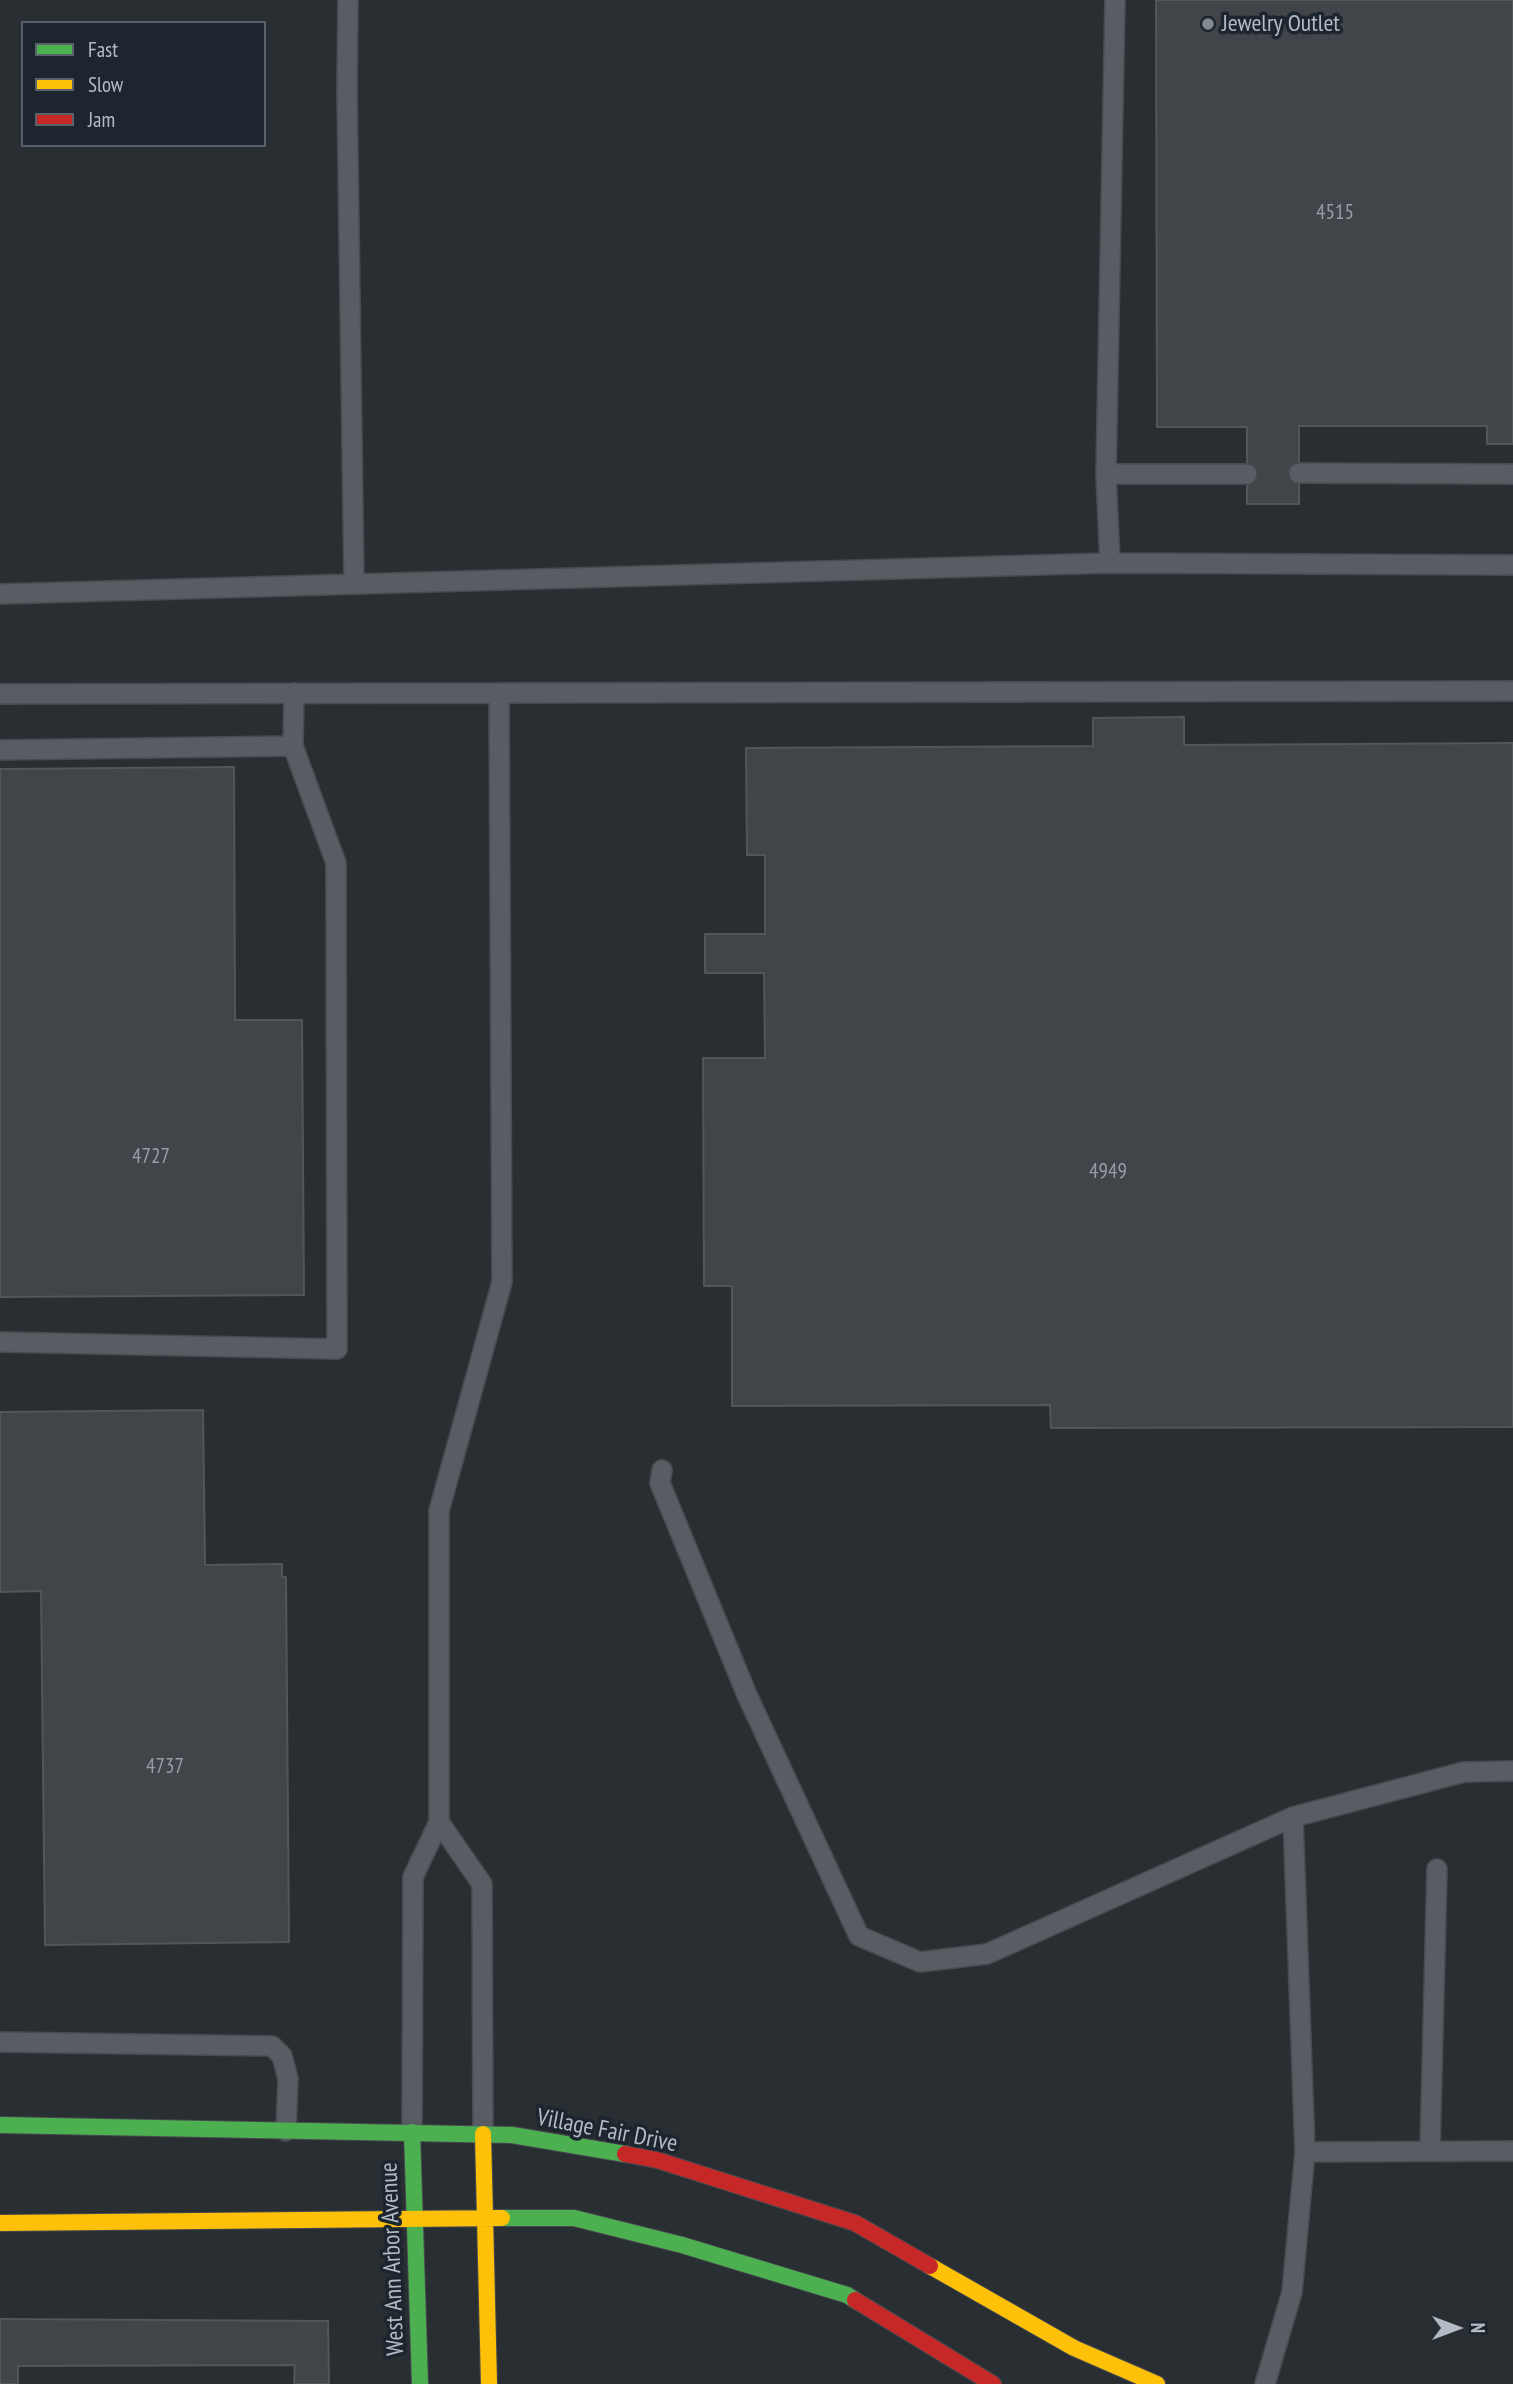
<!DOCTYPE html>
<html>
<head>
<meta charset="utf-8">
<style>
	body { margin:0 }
	#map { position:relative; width:1513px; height:2384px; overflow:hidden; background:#292e33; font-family:"PT Sans Narrow",sans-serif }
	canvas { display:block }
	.legend { position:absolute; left:21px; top:21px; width:245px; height:126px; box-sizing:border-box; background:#1d252e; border:2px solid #59616a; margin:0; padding:9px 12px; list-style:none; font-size:21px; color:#b3bbc5 }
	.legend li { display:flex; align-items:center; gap:14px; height:35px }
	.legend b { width:35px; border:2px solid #59616a }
	.north { position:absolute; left:1422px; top:2293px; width:70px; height:70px; -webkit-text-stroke:5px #1d252e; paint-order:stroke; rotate:90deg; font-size:19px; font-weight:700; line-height:28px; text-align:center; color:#b3bbc5 }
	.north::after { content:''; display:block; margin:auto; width:24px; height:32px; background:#b3bbc5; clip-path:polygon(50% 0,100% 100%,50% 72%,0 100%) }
</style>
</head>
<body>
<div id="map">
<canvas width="1513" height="2384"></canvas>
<ul class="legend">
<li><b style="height:9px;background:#4caf50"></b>Fast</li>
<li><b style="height:9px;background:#ffc107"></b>Slow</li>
<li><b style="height:9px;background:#c62828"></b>Jam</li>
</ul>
<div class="north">N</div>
</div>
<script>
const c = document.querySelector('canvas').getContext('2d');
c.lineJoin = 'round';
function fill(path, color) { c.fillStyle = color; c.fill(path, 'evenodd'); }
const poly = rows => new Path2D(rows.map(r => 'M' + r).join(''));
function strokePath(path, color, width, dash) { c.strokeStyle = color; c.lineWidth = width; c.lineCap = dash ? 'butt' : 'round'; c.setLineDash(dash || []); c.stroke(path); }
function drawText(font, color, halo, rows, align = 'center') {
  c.font = font + ' "PT Sans Narrow",sans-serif'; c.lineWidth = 7; c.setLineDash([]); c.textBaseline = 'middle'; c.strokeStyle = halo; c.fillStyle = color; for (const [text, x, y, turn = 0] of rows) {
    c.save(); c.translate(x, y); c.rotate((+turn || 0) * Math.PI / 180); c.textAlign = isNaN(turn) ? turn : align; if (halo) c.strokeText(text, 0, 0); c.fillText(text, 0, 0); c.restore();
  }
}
const building = poly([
	[1156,0,1513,0,1513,444,1487,444,1487,426,1299,426,1299,504,1247,504,1247,427,1157,427,1156,0],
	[1184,717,1184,745,1513,743,1513,1427,1051,1428,1050,1405,732,1406,732,1286,704,1286,703,1058,765,1058,764,973,705,973,705,934,765,934,765,855,747,855,746,748,1093,746,1093,718,1184,717],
	[234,767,235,1020,302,1020,304,1295,0,1297,0,769,234,767],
	[203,1410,205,1565,282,1564,282,1577,286,1577,289,1942,45,1945,41,1591,0,1592,0,1412,203,1410],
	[0,2319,328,2321,329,2384,294,2384,295,2365,18,2366,18,2384,0,2384,0,2319]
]);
const lane = poly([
	[348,0,347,90,354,584],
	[1299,473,1513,474],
	[1106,474,1247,474],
	[1110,563,1106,474,1115,0],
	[0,594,1110,563,1513,565],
	[0,694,499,693],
	[0,750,293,746,294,693],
	[0,1342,337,1349,336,863,293,746],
	[662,1470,660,1483,747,1695,859,1936,920,1962,987,1954,1293,1817,1464,1772,1513,1771],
	[439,1822,482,1884,483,2134],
	[0,2042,272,2046,282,2056,288,2079,286,2131],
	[412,2132,413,1877,439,1822,439,1511,502,1282,499,693,1513,691],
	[1430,2151,1437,1869],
	[1305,2152,1513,2151],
	[1265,2384,1292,2292,1305,2152,1293,1817]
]);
const fast = poly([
	[0,2125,512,2135,625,2154],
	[412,2132,420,2384],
	[502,2218,574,2218,682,2245,847,2295,855,2300]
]);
const slow = poly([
	[483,2134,489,2384],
	[0,2223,502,2218],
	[930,2266,1074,2348,1157,2384]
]);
const jam = poly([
	[625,2154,657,2160,855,2223,930,2266],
	[855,2300,993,2384]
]);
const markers = [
	[1208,24,7,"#838a92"]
];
const numberNames = [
	["4515",1335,213],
	["4727",151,1157],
	["4949",1108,1172],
	["4737",165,1767]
];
const poiNames = [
	["Jewelry Outlet",1222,24]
];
const streetNames = [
	["Village Fair Drive",607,2131,11],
	["West Ann Arbor Avenue",393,2259,-92]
];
fill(building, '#41454a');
strokePath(building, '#51565b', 2);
strokePath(lane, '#474a4e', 22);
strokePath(fast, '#474a4e', 18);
strokePath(slow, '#474a4e', 18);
strokePath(jam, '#474a4e', 18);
strokePath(lane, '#595c62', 19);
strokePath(fast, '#4caf50', 16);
strokePath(slow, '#ffc107', 16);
strokePath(jam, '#c62828', 16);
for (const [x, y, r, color] of markers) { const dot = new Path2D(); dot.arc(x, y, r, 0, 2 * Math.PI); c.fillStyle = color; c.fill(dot); strokePath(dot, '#1d252e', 2.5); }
drawText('21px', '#969ea6', null, numberNames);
drawText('24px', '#b3bbc5', '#1d252e', poiNames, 'left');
drawText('24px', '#b3bbc5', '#1d252e', streetNames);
</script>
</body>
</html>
